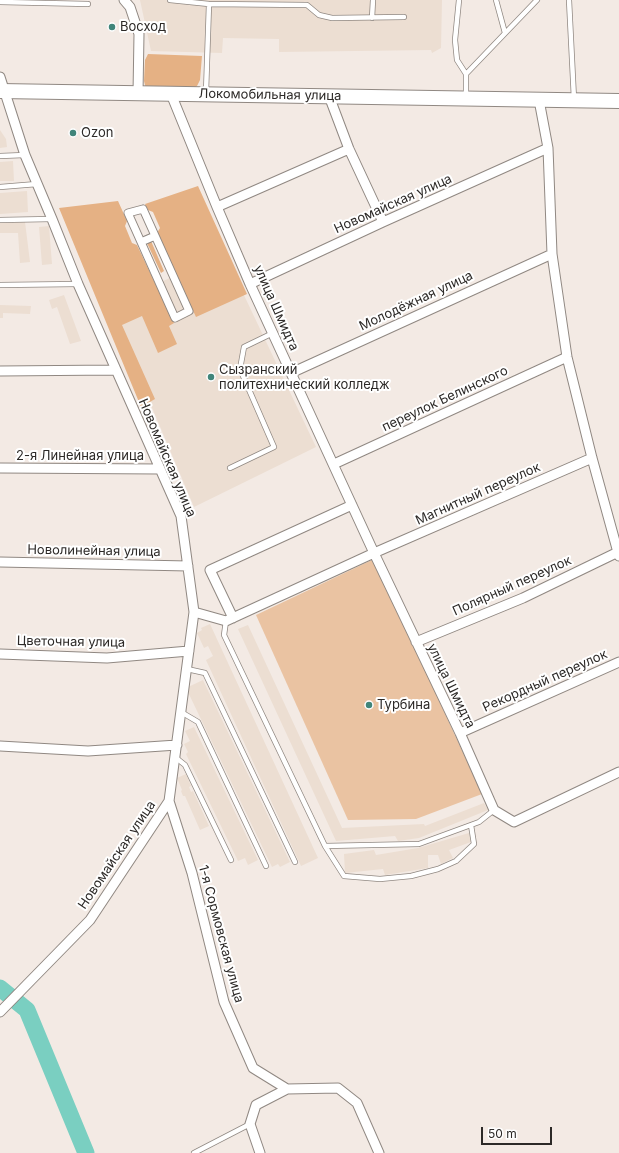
<!DOCTYPE html>
<html>
<head>
<meta charset="utf-8">
<style>
	body { margin:0 }
	#map { position:relative; width:619px; height:1153px; overflow:hidden; background:#f3eae4; font-family:Inter,sans-serif }
	canvas { display:block }
	.scale { position:absolute; left:481px; top:1127px; width:71px; height:18px; box-sizing:border-box; border:2px solid #2c2927; border-top:0; padding-left:5px; font-size:12px; line-height:14px; white-space:nowrap; color:#2c2927; -webkit-text-stroke:3px #fff; paint-order:stroke }
</style>
</head>
<body>
<div id="map">
<canvas width="619" height="1153"></canvas>
<div class="scale">50 m</div>
</div>
<script>
const c = document.querySelector('canvas').getContext('2d');
c.lineJoin = 'round';
function fill(path, color) { c.fillStyle = color; c.fill(path, 'evenodd'); }
const poly = rows => new Path2D(rows.map(r => 'M' + r).join(''));
function strokePath(path, color, width, dash) { c.strokeStyle = color; c.lineWidth = width; c.lineCap = dash ? 'butt' : 'round'; c.setLineDash(dash || []); c.stroke(path); }
function drawText(font, color, halo, rows, align = 'center') {
  c.font = font + ' Inter,sans-serif'; c.lineWidth = 4; c.setLineDash([]); c.textBaseline = 'middle'; c.strokeStyle = halo; c.fillStyle = color; for (const [text, x, y, turn = 0] of rows) {
    c.save(); c.translate(x, y); c.rotate((+turn || 0) * Math.PI / 180); c.textAlign = isNaN(turn) ? turn : align; if (halo) c.strokeText(text, 0, 0); c.fillText(text, 0, 0); c.restore();
  }
}
const built = poly([
	[140,0,442,0,441,48,432,53,431,50,279,52,279,39,223,38,222,53,151,51],
	[0,130,6,139,7,147,0,148],
	[13,161,14,181,0,181,0,162],
	[27,191,28,212,0,214,0,193],
	[25,222,30,262,20,263,18,233,0,233,0,223],
	[49,226,52,264,42,265,39,227],
	[224,253,316,447,194,507,109,306],
	[64,295,81,341,70,344,57,307,52,309,49,300],
	[0,305,31,306,30,314,3,313,3,318,0,318],
	[210,624,318,858,301,866,206,660,213,656,208,646,204,648,197,633,202,630,201,628],
	[248,625,342,828,424,824,425,826,484,803,488,810,419,838,398,841,395,836,336,841,238,629],
	[203,680,290,862,280,867,278,864,272,867,186,688],
	[194,727,258,860,248,865,245,858,238,861,186,754,188,752,184,744,190,741,185,731],
	[186,774,191,786,189,787,191,792,193,791,209,826,200,830,185,796,183,796,181,791,182,790,177,778],
	[469,833,471,842,449,850,453,858,441,864,438,855,428,855,428,868,385,875,383,869,345,873,344,854,374,850,376,855,418,848]
]);
const green = poly([
	[374,559,482,794,416,819,348,820,256,615]
]);
const forest = poly([
	[148,54,202,56,200,80,197,86,192,89,146,89,144,81,145,60],
	[198,186,247,294,196,317,157,233,160,228,153,212,148,210,145,204],
	[118,201,127,221,125,226,132,243,137,245,174,323,169,326,177,344,158,353,142,316,122,325,155,399,141,407,59,208],
	[151,241,164,271,161,273,147,243]
]);
const river = poly([
	[0,988,27,1010,86,1153]
]);
const service = poly([
	[170,0,209,4,307,5,319,15,332,18,404,17],
	[459,0,455,40,457,60,466,74,466,97],
	[496,0,505,33],
	[569,0,574,99],
	[0,2,88,4],
	[372,18,373,0],
	[466,74,537,0],
	[206,92,209,4],
	[0,156,25,155],
	[0,187,37,184],
	[0,220,52,219],
	[0,285,78,284],
	[230,468,274,447,240,369,244,347,273,333],
	[226,621,224,635,325,846,419,844,479,822,494,810],
	[187,669,205,673,295,862],
	[181,712,198,722,266,866],
	[175,757,185,765,231,860],
	[325,846,344,876,380,879,411,876,438,869,456,861,474,844,471,825],
	[194,1153,250,1124]
]);
const pedestrian = poly([
	[143,209,189,311,175,318,128,213,143,209],
	[141,242,155,236]
]);
const minor = poly([
	[124,0,130,7,139,34,138,93],
	[0,77,25,155,52,219,78,284,181,516,194,612,169,801,90,920,0,1012],
	[171,94,217,207,250,284,374,553,460,733,494,810,514,822,619,772],
	[329,96,349,149,383,222],
	[539,100,548,148,552,254,567,357,592,458,619,556],
	[217,207,349,149],
	[250,284,383,222,548,148],
	[0,371,115,370],
	[291,373,552,254],
	[334,464,567,357],
	[0,468,160,469],
	[0,562,188,566],
	[194,612,226,621,374,553,592,458],
	[233,618,210,570,352,505],
	[416,642,523,598,618,552],
	[0,654,107,658,189,651],
	[460,733,619,662],
	[0,746,88,751,177,745],
	[169,801,192,873,224,1002,253,1068,287,1089,338,1088,357,1103,379,1153],
	[260,1153,250,1124,256,1105,287,1089]
]);
const primary = poly([
	[0,91,619,101]
]);
const markers = [
	[112,27,4,"#40857a"],
	[73,133,4,"#40857a"],
	[211,377,4,"#40857a"],
	[369,705,4,"#40857a"]
];
const poiNames = [
	["Восход",120,27],
	["Ozon",81,133],
	["Сызранский",219,370],
	["политехнический колледж",219,385],
	["Турбина",377,705]
];
const streetNames = [
	["Локомобильная улица",270,95,1],
	["Новомайская улица",393,204,-24],
	["Молодёжная улица",416,301,-25],
	["улица Шмидта",276,308,66],
	["переулок Белинского",445,399,-25],
	["2-я Линейная улица",80,456],
	["Новомайская улица",167,458,67],
	["Магнитный переулок",478,494,-24],
	["Новолинейная улица",94,551,1],
	["Полярный переулок",512,586,-24],
	["Цветочная улица",71,642,1],
	["Рекордный переулок",545,681,-24],
	["улица Шмидта",451,686,64],
	["Новомайская улица",117,855,-56],
	["1-я Сормовская улица",221,934,75]
];
fill(built, '#ecded2');
fill(green, '#eac3a2');
fill(forest, '#e5b184');
strokePath(river, '#7acfc1', 17);
strokePath(service, '#908882', 6);
strokePath(pedestrian, '#908882', 9);
strokePath(minor, '#908882', 11);
strokePath(primary, '#908882', 16);
strokePath(service, '#fff', 4.5);
strokePath(pedestrian, '#fff', 7);
strokePath(minor, '#fff', 9);
strokePath(primary, '#fff', 14);
for (const [x, y, r, color] of markers) { const dot = new Path2D(); dot.arc(x, y, r, 0, 2 * Math.PI); c.fillStyle = color; c.fill(dot); strokePath(dot, '#fff', 1.5); }
drawText('13px', '#2c2927', '#fff', poiNames, 'left');
drawText('13px', '#2c2927', '#fff', streetNames);
</script>
</body>
</html>
